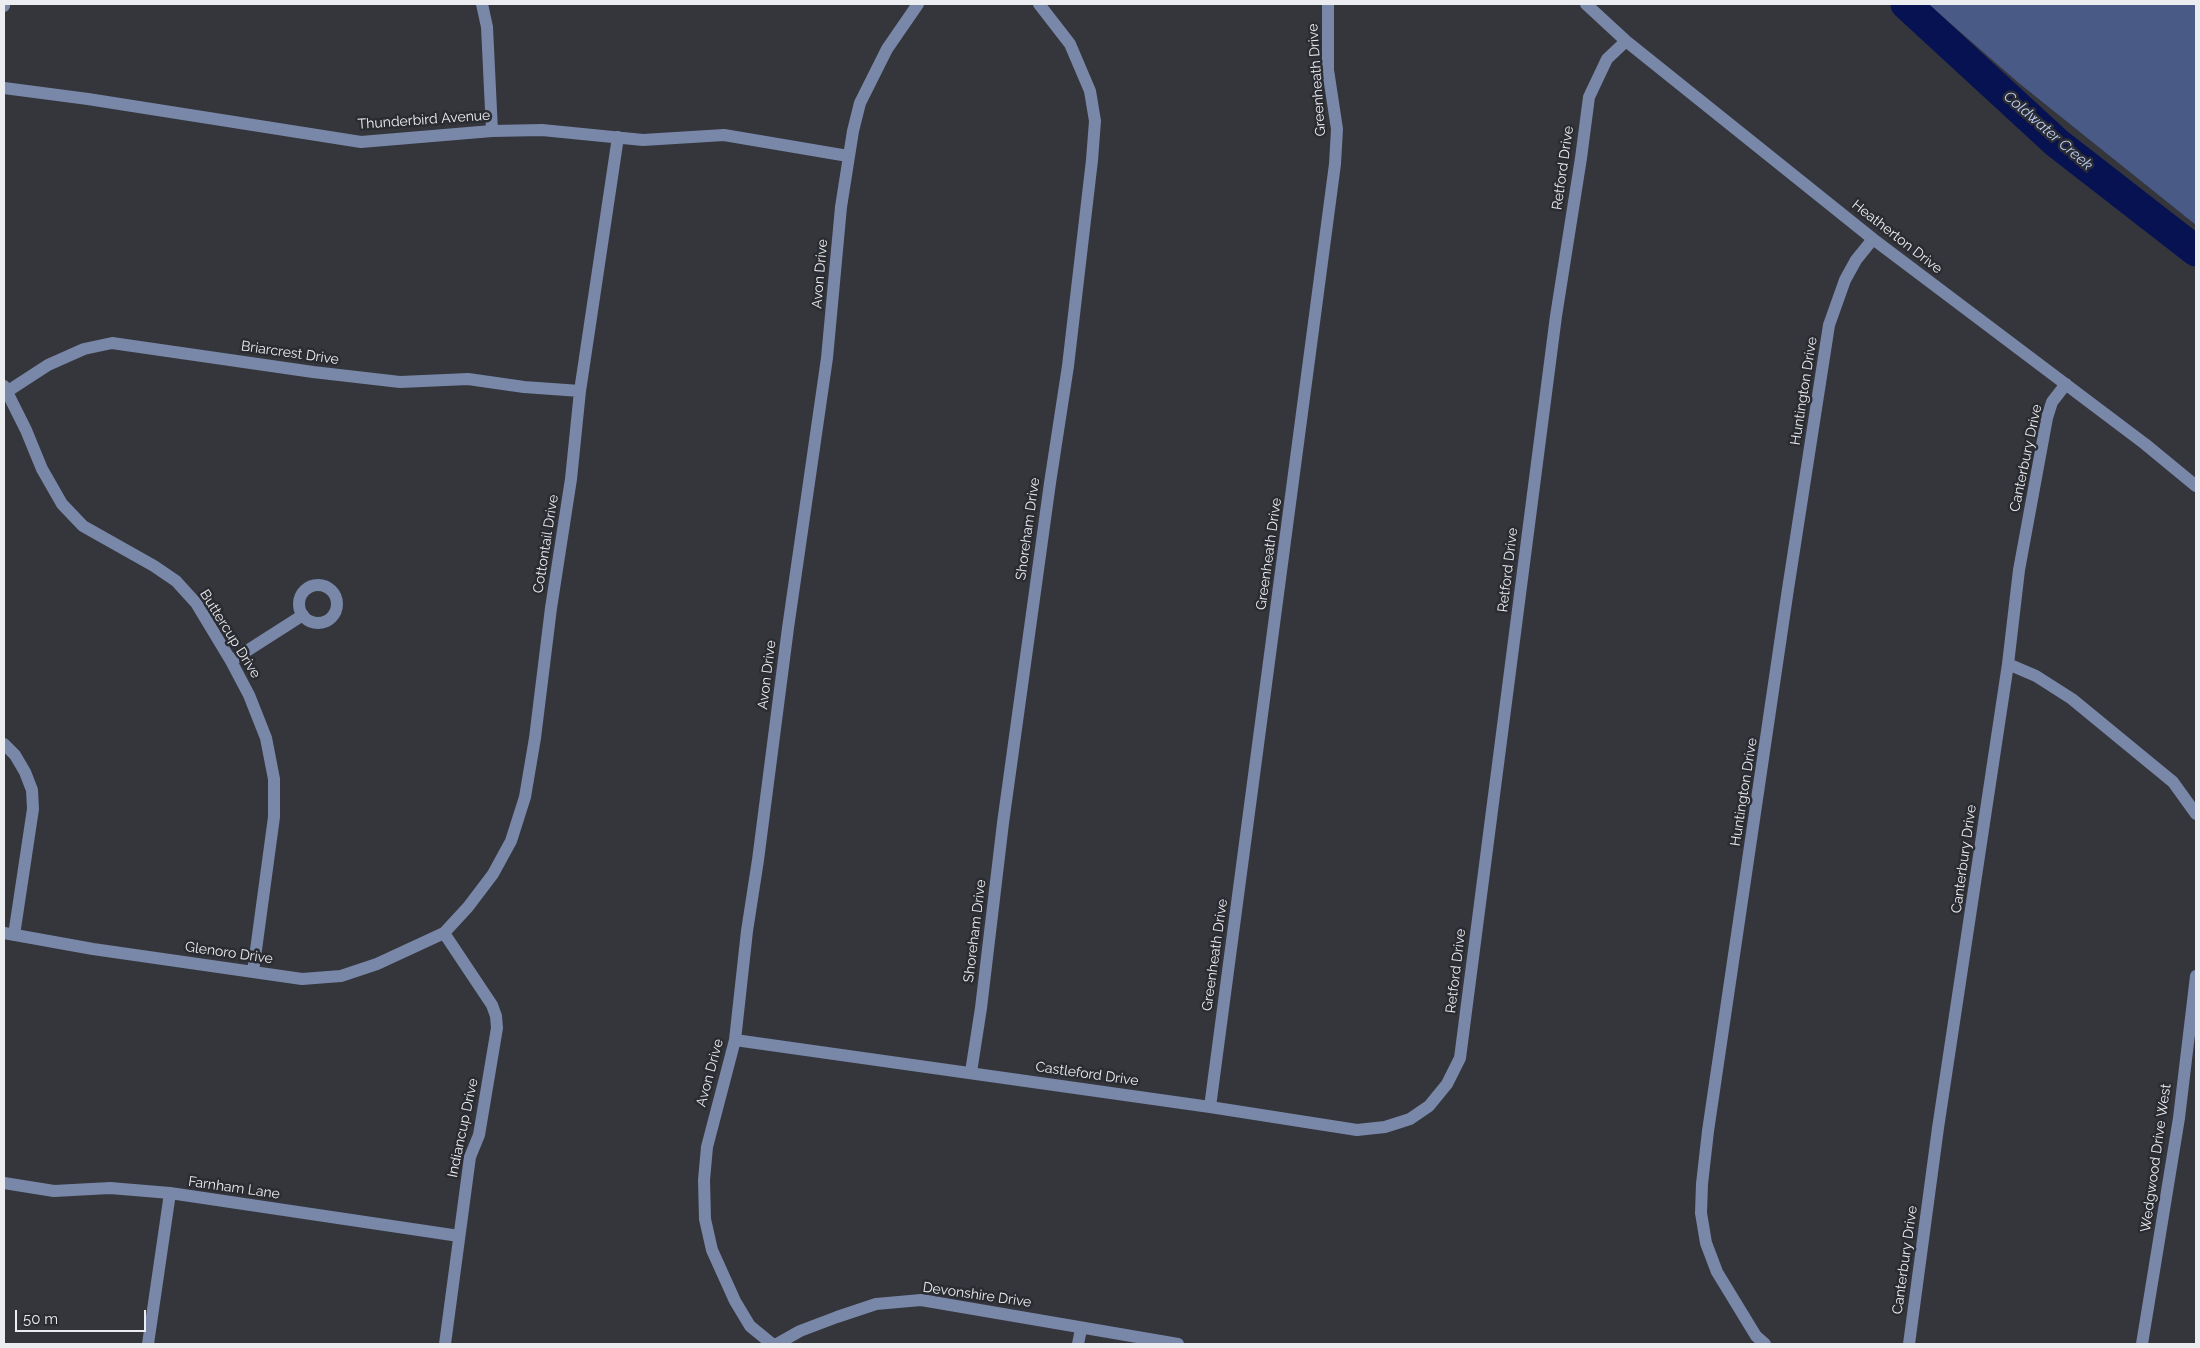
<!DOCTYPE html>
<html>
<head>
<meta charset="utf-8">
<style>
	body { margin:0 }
	#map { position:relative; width:2200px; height:1348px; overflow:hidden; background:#34363c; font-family:Raleway,sans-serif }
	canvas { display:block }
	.frame { position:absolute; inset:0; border:5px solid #ebedf0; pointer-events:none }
	.scale { position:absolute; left:15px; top:1310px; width:131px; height:22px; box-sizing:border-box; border:2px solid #ebedf0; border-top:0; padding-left:6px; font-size:15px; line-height:18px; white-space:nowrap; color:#ebedf0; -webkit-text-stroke:4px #2a2c32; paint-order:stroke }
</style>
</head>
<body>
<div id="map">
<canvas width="2200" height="1348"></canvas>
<div class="frame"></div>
<div class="scale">50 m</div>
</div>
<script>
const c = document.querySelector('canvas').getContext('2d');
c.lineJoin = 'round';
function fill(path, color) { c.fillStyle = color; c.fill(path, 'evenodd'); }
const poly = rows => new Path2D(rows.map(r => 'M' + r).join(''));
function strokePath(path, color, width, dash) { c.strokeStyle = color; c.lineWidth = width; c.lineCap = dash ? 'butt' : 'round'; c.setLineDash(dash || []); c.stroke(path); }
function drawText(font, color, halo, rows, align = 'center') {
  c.font = font + ' Raleway,sans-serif'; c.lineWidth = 5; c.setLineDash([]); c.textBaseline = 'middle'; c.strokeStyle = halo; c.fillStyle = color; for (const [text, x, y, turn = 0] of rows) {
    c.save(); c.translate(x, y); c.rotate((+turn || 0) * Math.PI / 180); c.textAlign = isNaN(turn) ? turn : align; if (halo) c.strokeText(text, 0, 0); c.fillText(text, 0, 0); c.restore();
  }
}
const green = poly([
	[1928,4,2196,4,2196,225,2020,84]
]);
const river = poly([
	[1906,4,2057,143,2196,251]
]);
const minor = poly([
	[482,4,487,27,492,131],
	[1586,4,1626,41,1873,239,2145,444,2196,486],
	[4,6,4,4],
	[4,88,88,99,361,142,492,131,542,130,643,140,724,135,848,156],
	[4,386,26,430,42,469,62,504,83,526,154,566,176,581,196,603,231,661,249,695,266,738,274,779,274,817,253,972],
	[8,391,48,365,84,349,112,343,313,372,400,382,468,379,524,387,580,391],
	'299 604a19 19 0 1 1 38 0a19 19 0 1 1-38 0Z',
	[231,661,303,615],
	[2008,664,2036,676,2072,699,2173,782,2196,814],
	[4,744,15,755,25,772,32,790,33,809,14,935],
	[4,933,93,949,302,979,341,976,377,964,444,933,468,907,493,874,511,841,525,797,535,738,551,608,571,479,580,391,618,137],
	[444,933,492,1005,496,1016,497,1028,479,1135,470,1157,445,1344],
	[735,1040,1210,1107,1357,1130,1385,1127,1410,1119,1429,1106,1447,1084,1460,1058,1556,316,1581,158,1589,97,1607,59,1626,41],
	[971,1072,981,1008,1003,823,1050,483,1068,366,1092,160,1095,121,1090,91,1070,44,1039,4],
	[1210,1107,1335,164,1337,129,1328,70,1328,4],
	[4,1183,54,1191,110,1188,170,1193,459,1236],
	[148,1344,170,1193],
	[772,1344,750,1326,735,1301,712,1250,705,1219,704,1180,707,1147,735,1040,747,931,758,860,788,628,827,358,841,207,853,131,860,103,887,49,918,4],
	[777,1344,800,1331,837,1317,876,1304,921,1300,1178,1344],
	[1078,1344,1081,1329],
	[1765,1344,1756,1336,1717,1272,1706,1243,1701,1213,1702,1184,1708,1131,1788,589,1829,325,1845,280,1856,260,1873,239],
	[1909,1344,1938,1128,2008,664,2019,570,2047,418,2052,402,2066,384],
	[2142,1344,2179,1118,2196,976]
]);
const streetNames = [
	["Greenheath Drive",1317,80,-94],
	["Thunderbird Avenue",424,120,-4],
	["Retford Drive",1563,168,-82],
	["Heatherton Drive",1897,237,38],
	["Avon Drive",820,274,-85],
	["Briarcrest Drive",290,353,8],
	["Huntington Drive",1804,391,-81],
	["Canterbury Drive",2026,458,-78],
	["Shoreham Drive",1028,529,-82],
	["Cottontail Drive",546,544,-81],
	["Greenheath Drive",1269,554,-82],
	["Retford Drive",1508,570,-83],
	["Buttercup Drive",230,634,58],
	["Avon Drive",767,675,-83],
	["Huntington Drive",1744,792,-81],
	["Canterbury Drive",1964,859,-82],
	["Shoreham Drive",975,931,-83],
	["Glenoro Drive",229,953,8],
	["Greenheath Drive",1215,955,-82],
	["Retford Drive",1456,971,-83],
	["Avon Drive",710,1073,-75],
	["Castleford Drive",1087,1074,8],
	["Indiancup Drive",463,1128,-78],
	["Wedgwood Drive West",2156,1158,-82],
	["Farnham Lane",234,1188,8],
	["Canterbury Drive",1905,1260,-82],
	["Devonshire Drive",977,1295,8]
];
const waterNames = [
	["Coldwater Creek",2048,131,41]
];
fill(green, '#495a86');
strokePath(river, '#071253', 31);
strokePath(minor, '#7987a8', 12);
drawText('14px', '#ebedf0', '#2a2c32', streetNames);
drawText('italic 15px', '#becff7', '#2a2c32', waterNames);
</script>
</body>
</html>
